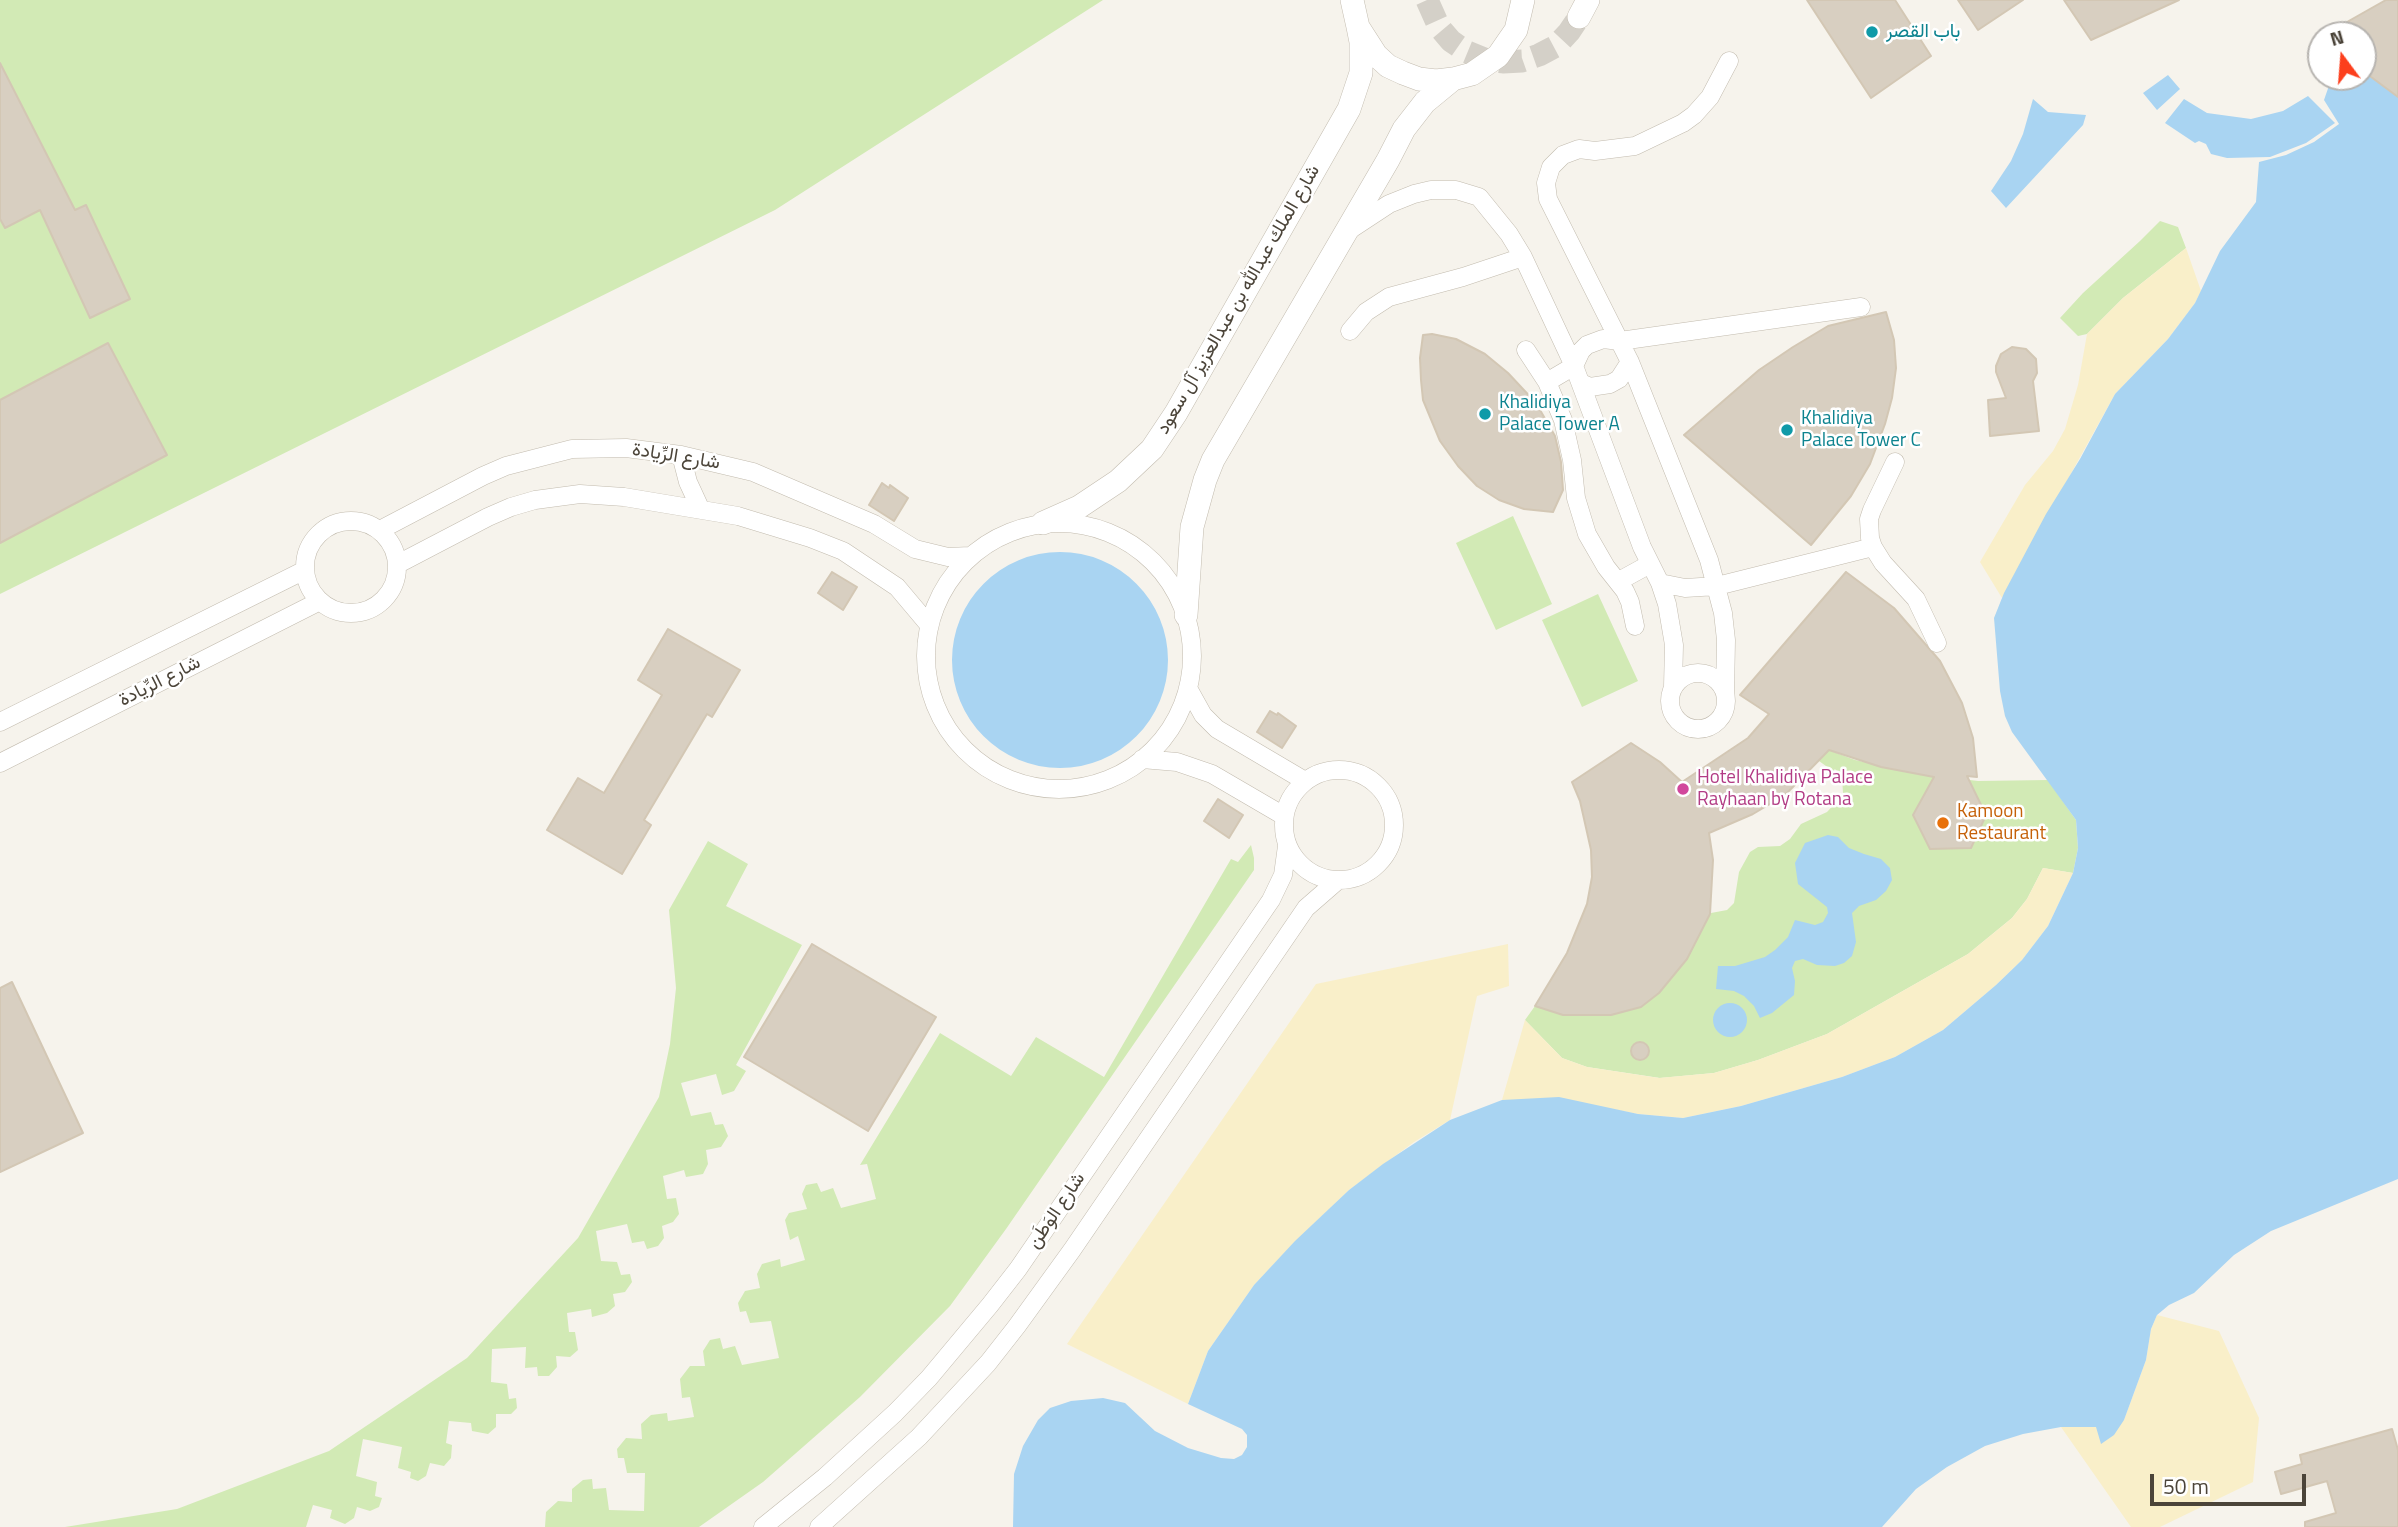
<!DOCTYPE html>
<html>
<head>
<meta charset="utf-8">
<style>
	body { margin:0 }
	#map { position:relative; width:2398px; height:1527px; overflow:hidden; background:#f6f3ec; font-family:"Titillium Web",sans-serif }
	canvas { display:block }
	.north { position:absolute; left:2307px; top:21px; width:70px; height:70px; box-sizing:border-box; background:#fff; border:2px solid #b7b4b0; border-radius:50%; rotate:344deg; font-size:19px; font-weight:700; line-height:28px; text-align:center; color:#4b4439 }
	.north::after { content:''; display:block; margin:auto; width:24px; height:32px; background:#fc3f1d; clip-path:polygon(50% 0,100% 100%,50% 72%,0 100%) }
	.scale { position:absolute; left:2150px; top:1474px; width:156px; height:32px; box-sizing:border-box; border:4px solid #4b4439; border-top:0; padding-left:9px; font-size:21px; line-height:24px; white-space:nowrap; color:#4b4439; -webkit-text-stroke:5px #fff; paint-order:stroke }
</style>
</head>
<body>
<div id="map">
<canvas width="2398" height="1527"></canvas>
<div class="north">N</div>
<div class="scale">50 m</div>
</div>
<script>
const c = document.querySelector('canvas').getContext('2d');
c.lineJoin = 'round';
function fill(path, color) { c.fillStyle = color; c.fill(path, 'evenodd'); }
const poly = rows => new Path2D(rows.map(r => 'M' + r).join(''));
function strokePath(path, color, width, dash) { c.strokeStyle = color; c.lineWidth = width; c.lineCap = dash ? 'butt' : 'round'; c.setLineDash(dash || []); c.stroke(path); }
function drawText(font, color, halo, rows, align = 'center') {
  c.font = font + ' "Titillium Web",Vazirmatn,sans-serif'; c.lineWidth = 5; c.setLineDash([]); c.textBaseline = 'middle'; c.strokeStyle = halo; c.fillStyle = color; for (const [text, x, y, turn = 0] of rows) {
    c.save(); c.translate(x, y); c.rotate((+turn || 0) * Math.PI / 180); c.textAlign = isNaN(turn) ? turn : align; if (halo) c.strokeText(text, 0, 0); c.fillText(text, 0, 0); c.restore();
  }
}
const green = poly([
	[0,0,1103,0,775,210,0,594],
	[2160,221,2178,227,2186,248,2123,298,2087,334,2078,336,2060,318,2083,293,2140,241],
	[1513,516,1552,604,1496,630,1456,543],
	[1598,594,1638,681,1582,707,1542,620],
	[1826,749,1855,760,1928,775,1978,781,2048,780,2076,820,2078,848,2073,873,2043,868,2027,899,2012,918,1968,954,1827,1034,1758,1060,1714,1073,1660,1078,1587,1067,1562,1058,1525,1020,1535,1006,1563,1015,1611,1015,1641,1007,1659,993,1687,959,1711,913,1727,910,1734,903,1739,872,1750,852,1758,847,1780,846,1790,839,1801,824,1827,812,1839,799,1843,793,1842,777,1835,769,1833,771,1819,761],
	[708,841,748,864,726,906,802,945,736,1065,746,1071,734,1091,722,1095,716,1074,681,1083,691,1116,711,1112,715,1125,723,1124,728,1136,721,1147,706,1150,708,1164,703,1174,686,1177,684,1170,663,1176,667,1199,676,1198,679,1214,673,1222,662,1226,664,1238,658,1246,647,1249,644,1241,632,1243,627,1224,596,1231,601,1261,617,1262,621,1275,630,1274,632,1282,625,1292,613,1294,615,1306,607,1313,592,1317,591,1309,567,1313,569,1332,575,1332,578,1350,570,1357,556,1356,557,1367,549,1376,538,1376,537,1367,525,1368,526,1347,492,1349,491,1382,507,1384,509,1399,516,1398,517,1408,511,1414,496,1414,496,1427,488,1434,472,1431,471,1423,449,1421,446,1443,452,1445,451,1458,444,1466,430,1463,426,1476,418,1481,410,1478,411,1472,398,1468,402,1447,363,1439,356,1476,377,1482,375,1496,382,1498,379,1507,370,1511,357,1507,354,1518,345,1524,330,1518,332,1510,313,1505,306,1527,65,1527,177,1509,329,1451,467,1358,578,1238,659,1097,670,1044,676,988,669,910],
	[1251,845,1254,858,1254,870,1006,1229,950,1306,860,1397,763,1482,699,1527,545,1527,546,1512,558,1501,572,1502,572,1489,583,1480,592,1479,593,1489,606,1488,609,1510,644,1511,645,1473,627,1473,624,1458,618,1458,617,1449,626,1438,642,1439,641,1424,651,1415,667,1413,668,1421,694,1417,690,1397,682,1398,680,1379,690,1366,705,1366,703,1351,710,1340,720,1338,723,1349,735,1346,742,1365,779,1358,771,1321,750,1323,746,1311,740,1312,738,1303,745,1291,760,1288,757,1274,762,1264,780,1259,781,1267,805,1260,798,1236,790,1240,785,1220,789,1213,807,1209,802,1194,806,1185,817,1183,821,1192,833,1188,841,1208,876,1199,867,1164,860,1165,940,1033,1011,1076,1036,1037,1104,1077,1231,859,1238,862]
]);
const sand = poly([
	[2186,248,2201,291,2195,303,2168,339,2115,394,2002,598,1980,562,2025,485,2053,451,2065,429,2078,385,2087,334,2123,298],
	[2043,868,2073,873,2048,926,2022,960,1996,985,1943,1030,1895,1057,1842,1077,1741,1106,1683,1118,1638,1114,1600,1107,1502,1100,1525,1020,1562,1058,1587,1067,1659,1078,1714,1073,1758,1060,1827,1034,1968,954,2012,918,2027,899],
	[1508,944,1509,986,1477,996,1450,1120,1414,1142,1349,1190,1296,1241,1254,1285,1208,1351,1188,1404,1067,1344,1316,984],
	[2157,1315,2219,1331,2259,1418,2253,1482,2160,1527,2131,1527,2061,1427,2096,1427,2124,1420,2146,1360,2151,1329]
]);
const water = poly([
	[2398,0,2398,1179,2271,1231,2234,1255,2194,1293,2169,1305,2157,1315,2151,1329,2146,1360,2124,1420,2114,1435,2101,1444,2096,1427,2061,1427,2023,1434,1985,1446,1947,1467,1916,1489,1882,1527,1013,1527,1014,1474,1023,1446,1038,1420,1050,1408,1071,1401,1103,1398,1125,1403,1155,1431,1188,1448,1221,1458,1234,1459,1242,1455,1247,1447,1247,1435,1242,1429,1188,1404,1208,1351,1254,1285,1295,1241,1349,1190,1383,1164,1450,1120,1502,1100,1559,1097,1638,1114,1683,1118,1741,1106,1842,1077,1895,1057,1943,1030,1996,985,2022,960,2048,926,2073,873,2078,848,2076,820,2012,732,2005,716,2000,691,1994,618,2004,593,2046,514,2080,459,2115,394,2168,339,2195,303,2220,251,2256,202,2259,162,2286,155,2314,142,2339,124,2324,100,2332,77,2363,77,2363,35],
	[2168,75,2180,89,2157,110,2143,93],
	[2308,96,2335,123,2306,143,2270,157,2227,158,2211,154,2206,144,2199,141,2195,143,2165,123,2184,99,2207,113,2251,119,2283,111],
	[2033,99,2048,112,2086,115,2083,125,2006,208,1991,191,2011,161,2023,134],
	'952 660a108 108 0 1 1 216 0a108 108 0 1 1-216 0Z',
	[1828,835,1838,837,1849,848,1864,854,1881,859,1890,868,1892,880,1886,891,1876,900,1859,906,1852,913,1856,942,1852,956,1844,963,1835,966,1817,965,1803,959,1795,961,1792,968,1795,981,1794,995,1772,1013,1760,1018,1754,1006,1744,996,1734,991,1716,989,1718,966,1735,966,1765,957,1775,950,1788,937,1795,920,1815,925,1823,922,1828,913,1827,907,1798,884,1795,863,1805,843],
	'1713 1020a17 17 0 1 1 34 0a17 17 0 1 1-34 0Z'
]);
const building = poly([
	[1807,0,1895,0,1931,56,1871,98,1807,0],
	[1958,0,2023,0,1978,30,1958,0],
	[2064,0,2179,0,2091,40,2064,0],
	[2386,0,2398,0,2398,97,2363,71,2363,35,2324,35,2386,0],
	[0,63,75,210,86,205,130,299,90,318,40,210,5,228,0,219,0,63],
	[1886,312,1894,340,1896,368,1892,398,1885,424,1870,464,1851,496,1811,545,1684,435,1759,370,1793,347,1828,326,1886,312],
	[1432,334,1456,339,1485,354,1508,373,1536,403,1555,436,1561,462,1563,490,1553,512,1524,509,1499,500,1477,486,1458,466,1440,441,1423,400,1421,380,1420,358,1423,335,1432,334],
	[108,343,167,455,0,543,0,400,108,343],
	[2012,347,2026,349,2036,359,2037,373,2033,381,2039,431,1990,436,1988,400,2006,398,1996,372,1996,366,2001,354,2012,347],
	[882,483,889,488,890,485,908,498,894,521,869,505,882,483],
	[832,572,857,587,843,610,818,593,832,572],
	[1846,572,1894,608,1940,661,1962,703,1973,738,1977,777,1967,776,1986,815,1971,848,1930,849,1913,815,1934,777,1881,767,1829,750,1785,795,1753,814,1709,833,1713,860,1710,914,1687,959,1659,993,1641,1007,1611,1015,1563,1015,1535,1006,1567,953,1587,904,1592,877,1591,850,1580,801,1572,782,1631,743,1660,762,1682,782,1748,738,1769,714,1740,695,1846,572],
	[668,629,740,670,712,717,707,714,644,820,651,825,622,874,547,830,578,778,604,793,662,695,638,680,668,629],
	[1270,711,1277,715,1278,713,1296,726,1282,748,1257,732,1270,711],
	[1218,799,1243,815,1229,838,1204,821,1218,799],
	[812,944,936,1017,868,1131,744,1057,812,944],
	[12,982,83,1133,0,1172,0,988,12,982],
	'1631 1051a9 9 0 1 1 18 0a9 9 0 1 1-18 0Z',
	[2392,1429,2398,1450,2398,1527,2305,1527,2305,1522,2336,1513,2327,1481,2281,1494,2275,1472,2302,1464,2300,1455,2392,1429]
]);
const tertiaryTunnel = poly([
	[1427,0,1439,27,1451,41,1467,52,1484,59,1503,62,1522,61,1539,55,1556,46,1569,32,1579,17]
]);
const minor = poly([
	[1351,229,1389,204,1414,194,1431,190,1456,190,1479,197,1509,234,1523,257,1574,366,1642,547,1660,583,1667,604,1674,645,1673,687],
	[1350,331,1366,312,1389,297,1463,277,1523,257],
	[1526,350,1547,382,1563,420,1572,460,1576,498,1587,534,1606,567,1625,591,1630,602,1635,626],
	[1547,382,1574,366,1581,351,1587,345,1603,339,1620,341,1861,307],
	[1581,383,1590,387,1610,384,1619,379,1630,362],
	[681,455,688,482,700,508],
	[1895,462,1872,510,1869,519,1870,538,1873,547,1883,563,1916,599,1937,643],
	'305 567a46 46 0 1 1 92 0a46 46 0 1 1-92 0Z',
	'926 656a133 133 0 1 1 266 0a133 133 0 1 1-266 0Z',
	[380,530,483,476,506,466,572,449,626,448,681,455,753,472,874,524,915,549,948,557,970,556],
	[398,564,488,517,511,507,535,500,580,494,624,497,738,516,810,538,843,551,897,587,929,625],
	[1619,581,1650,564],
	[1660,583,1685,588,1717,586,1873,547],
	'1670 701a28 28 0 1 1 56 0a28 28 0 1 1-56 0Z',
	[1188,688,1203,715,1217,729,1305,781],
	[1725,694,1726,640,1723,613,1709,560,1630,362,1548,199,1546,183,1551,167,1563,155,1579,149,1595,151,1635,146,1683,123,1694,115,1710,97,1729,61],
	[0,722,305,570],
	[1142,759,1177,762,1212,774,1284,816],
	[0,763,320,601],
	'1284 825a55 55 0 1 1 110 0a55 55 0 1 1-110 0Z',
	[763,1527,825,1477,895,1413,929,1378,990,1305,1018,1269,1271,900,1283,875,1287,846],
	[819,1527,919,1437,988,1363,1017,1326,1072,1250,1306,908,1337,881]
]);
const tertiary = poly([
	[1352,0,1358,27,1376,55,1388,66,1403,73,1419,79,1436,81,1453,79,1472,74,1498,56,1516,30,1523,0],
	[1579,17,1588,0],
	[1043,523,1079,507,1118,481,1152,449,1176,413,1349,109,1361,73,1361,42,1358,27],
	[1186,615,1192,527,1205,480,1213,460,1388,160,1404,129,1425,102,1453,79]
]);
const markers = [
	[1872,32,7,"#0f9aa8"],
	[1485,414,7,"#0f9aa8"],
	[1787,430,7,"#0f9aa8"],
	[1683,789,7,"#d1479c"],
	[1943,823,7,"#e8710a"]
];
const cultureNames = [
	["باب القصر",1886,32],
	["Khalidiya",1499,403],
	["Palace Tower A",1499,425],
	["Khalidiya",1801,419],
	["Palace Tower C",1801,441]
];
const streetNames = [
	["شارع الملك عبدالله بن عبدالعزيز آل سعود",1239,300,-60],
	["شارع الرِّيادة",676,457,9],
	["شارع الرِّيادة",160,682,-27],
	["شارع الوَطَن",1057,1211,-56]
];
const hotelNames = [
	["Hotel Khalidiya Palace",1697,778],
	["Rayhaan by Rotana",1697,800]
];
const foodNames = [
	["Kamoon",1957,812],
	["Restaurant",1957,834]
];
fill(green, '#d2eab5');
fill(sand, '#f9efc9');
fill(water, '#a9d4f2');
fill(building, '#d8cfc1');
strokePath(building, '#d3c7b4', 2);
strokePath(tertiaryTunnel, '#d4d0c8', 23, [23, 11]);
strokePath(minor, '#c2bbae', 19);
strokePath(tertiary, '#c2bbae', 24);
strokePath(minor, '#fff', 18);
strokePath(tertiary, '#fff', 23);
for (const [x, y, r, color] of markers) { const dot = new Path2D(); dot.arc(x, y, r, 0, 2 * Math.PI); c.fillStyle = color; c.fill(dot); strokePath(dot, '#fff', 2.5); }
drawText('19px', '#0d838f', '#fff', cultureNames, 'left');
drawText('19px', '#4b4439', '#fff', streetNames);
drawText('19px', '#b23c85', '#fff', hotelNames, 'left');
drawText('19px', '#c56008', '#fff', foodNames, 'left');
</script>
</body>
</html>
